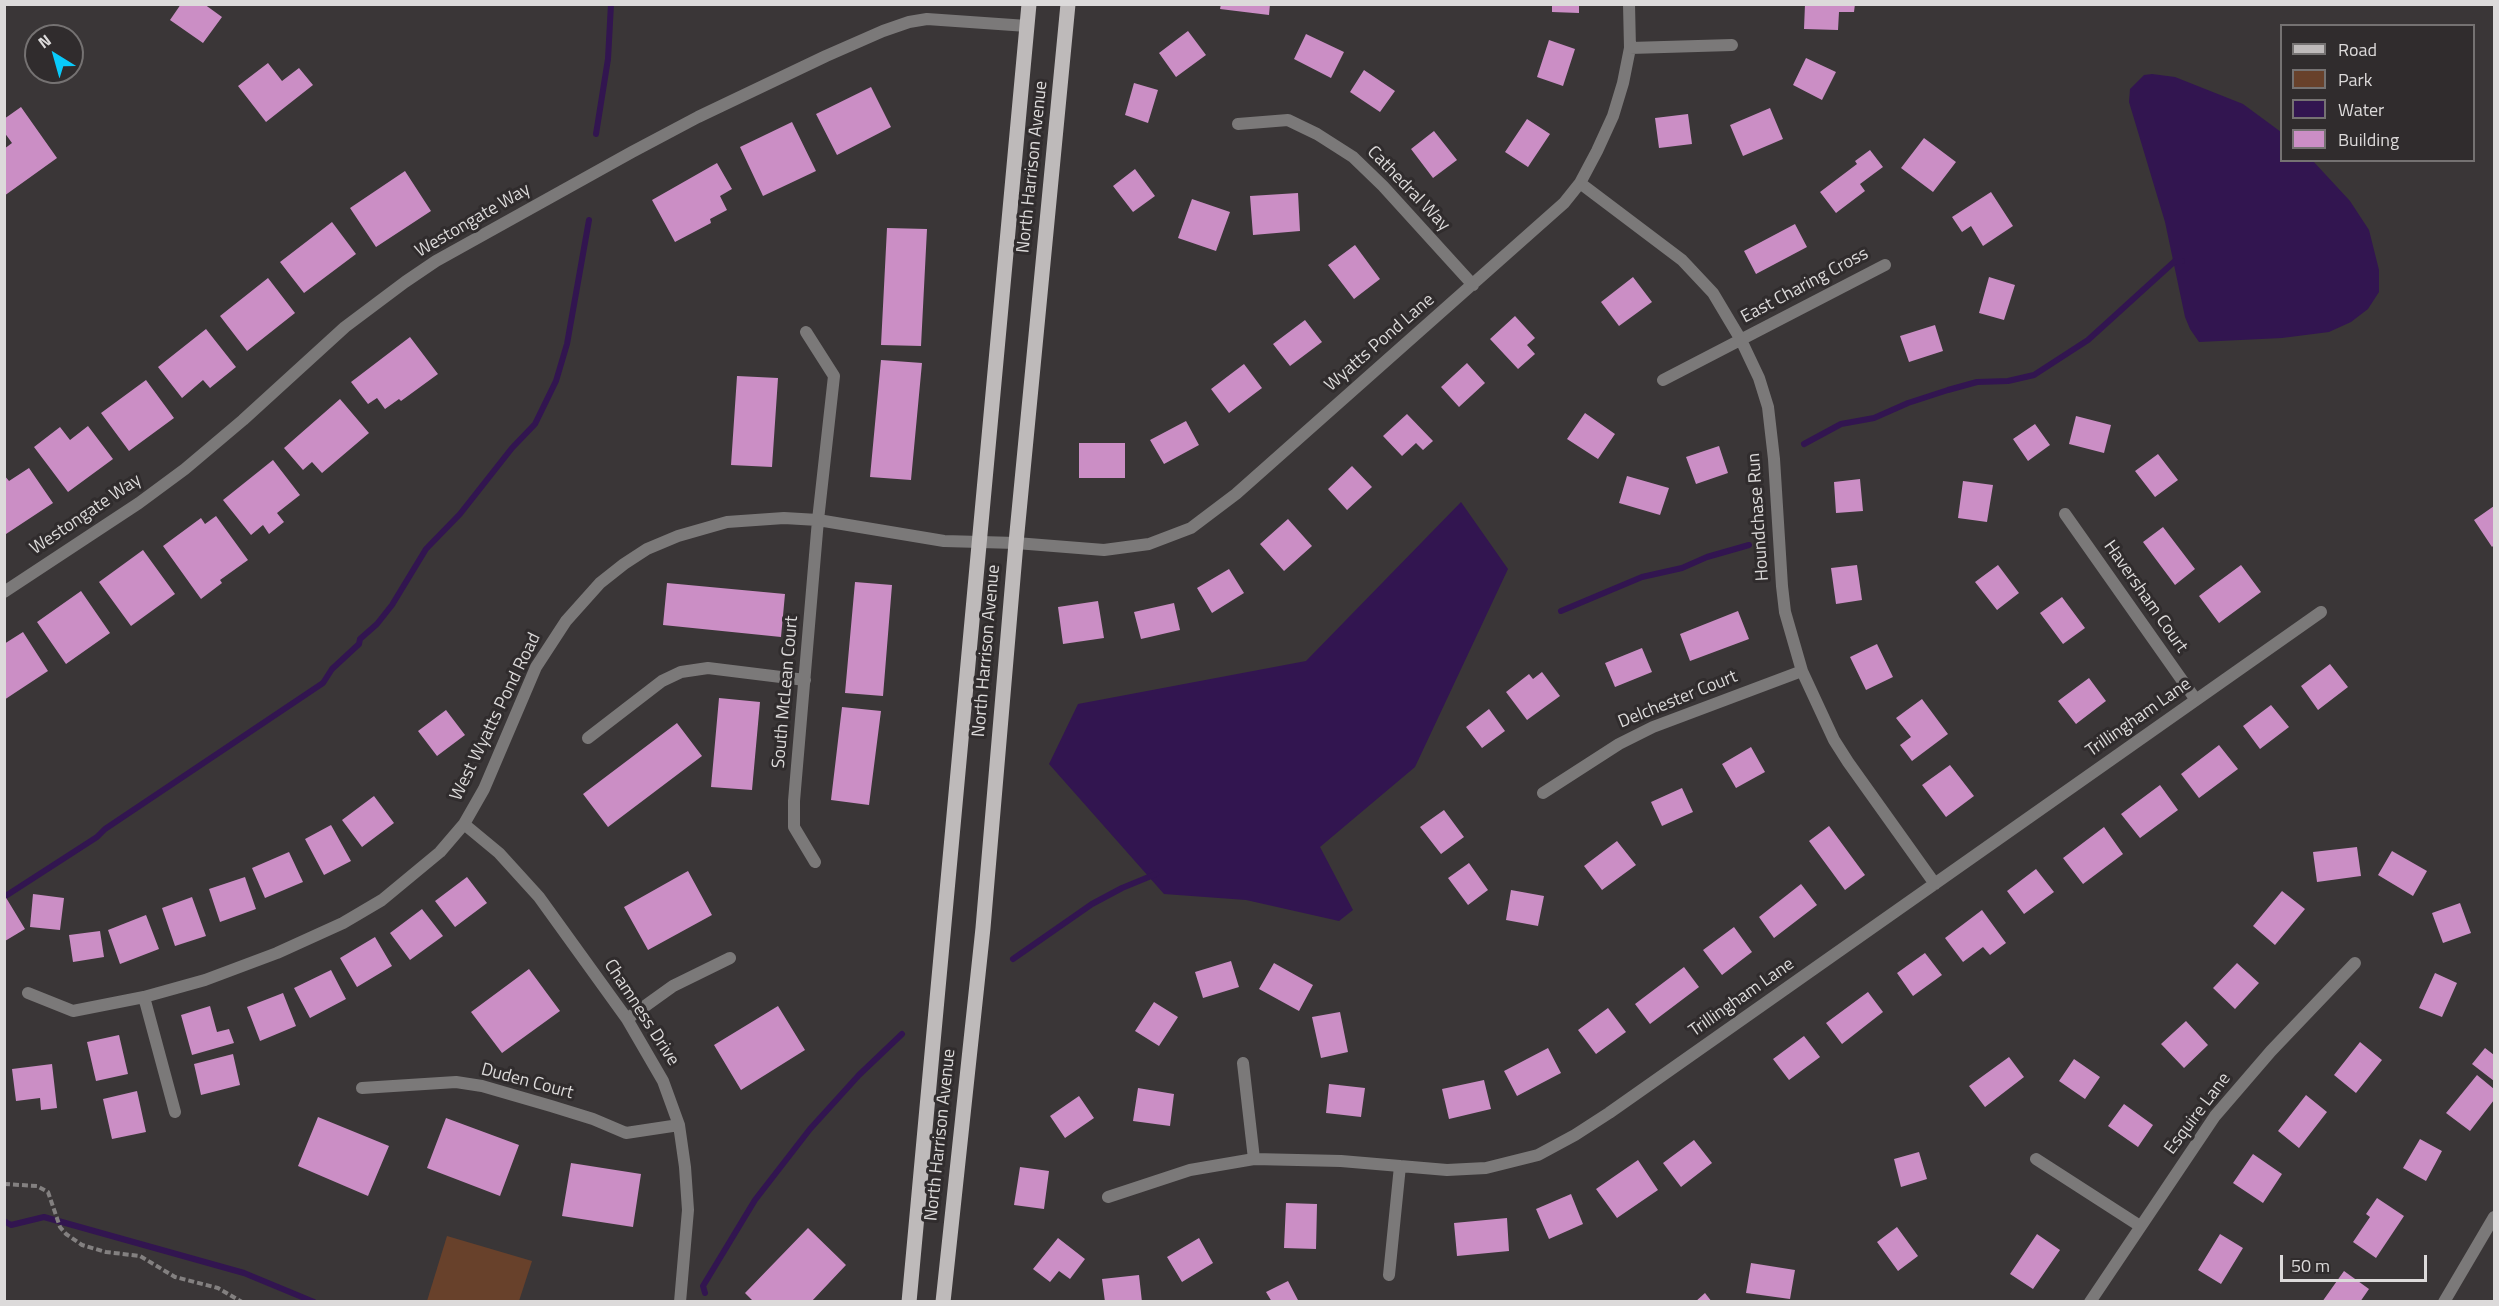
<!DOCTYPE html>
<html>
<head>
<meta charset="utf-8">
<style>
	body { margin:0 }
	#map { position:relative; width:2499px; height:1306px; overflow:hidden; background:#3a3637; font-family:"Titillium Web",sans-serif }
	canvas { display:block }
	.frame { position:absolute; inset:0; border:6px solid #dcdada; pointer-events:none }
	.legend { position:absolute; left:2280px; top:24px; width:195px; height:138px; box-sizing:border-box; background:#302c2d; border:2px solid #757272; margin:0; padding:8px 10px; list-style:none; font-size:18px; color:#dcdada }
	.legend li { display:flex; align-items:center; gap:12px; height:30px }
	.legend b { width:30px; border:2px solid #757272 }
	.north { position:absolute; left:24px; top:24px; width:60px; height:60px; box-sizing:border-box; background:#302c2d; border:2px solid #757272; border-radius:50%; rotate:323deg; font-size:16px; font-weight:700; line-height:24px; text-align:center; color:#dcdada }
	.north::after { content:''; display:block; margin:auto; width:21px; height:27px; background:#09cafa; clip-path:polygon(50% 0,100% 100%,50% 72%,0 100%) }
	.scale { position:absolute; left:2280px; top:1255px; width:147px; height:27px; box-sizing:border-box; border:3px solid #dcdada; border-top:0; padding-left:8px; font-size:18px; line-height:21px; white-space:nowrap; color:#dcdada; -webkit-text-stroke:4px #302c2d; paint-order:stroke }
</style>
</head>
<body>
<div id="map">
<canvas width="2499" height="1306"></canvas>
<div class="frame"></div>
<ul class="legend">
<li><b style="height:8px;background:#bebaba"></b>Road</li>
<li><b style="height:16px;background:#68412b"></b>Park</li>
<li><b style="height:16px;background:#321550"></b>Water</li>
<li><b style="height:16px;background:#cb8ec5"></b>Building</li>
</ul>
<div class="north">N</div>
<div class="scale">50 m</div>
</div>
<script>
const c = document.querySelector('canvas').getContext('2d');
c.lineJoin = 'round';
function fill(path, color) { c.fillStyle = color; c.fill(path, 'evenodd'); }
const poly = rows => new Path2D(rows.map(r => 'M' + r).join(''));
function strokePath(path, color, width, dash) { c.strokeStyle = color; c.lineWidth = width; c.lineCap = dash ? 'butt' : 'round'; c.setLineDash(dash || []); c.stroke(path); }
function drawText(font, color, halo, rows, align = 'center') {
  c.font = font + ' "Titillium Web",sans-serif'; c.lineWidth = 6; c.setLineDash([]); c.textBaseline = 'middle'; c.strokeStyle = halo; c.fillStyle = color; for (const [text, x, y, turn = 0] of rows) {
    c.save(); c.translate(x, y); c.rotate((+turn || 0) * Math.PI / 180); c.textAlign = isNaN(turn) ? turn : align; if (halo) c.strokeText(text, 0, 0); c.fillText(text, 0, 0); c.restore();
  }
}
const green = poly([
	[447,1236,532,1261,519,1301,427,1301]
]);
const water = poly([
	[2152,74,2175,77,2243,104,2281,132,2282,160,2313,161,2350,201,2369,230,2379,270,2379,292,2368,309,2351,322,2329,332,2282,338,2199,342,2190,329,2185,317,2165,222,2129,102,2130,89,2144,75],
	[1461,502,1508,569,1415,767,1320,847,1353,910,1339,921,1246,900,1164,894,1049,764,1078,704,1306,661]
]);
const stream = poly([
	[596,134,608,59,611,4],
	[1804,444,1841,424,1874,418,1908,403,1948,390,1977,382,2008,381,2034,375,2088,340,2175,261,2182,261],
	[1561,611,1642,577,1682,568,1707,557,1749,545],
	[4,897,97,837,105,829,323,683,332,669,359,644,360,639,377,624,392,605,426,549,460,514,512,448,535,424,556,381,567,344,589,220],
	[1013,959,1092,904,1122,888,1156,874],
	[4,1221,11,1225,44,1217,244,1273,314,1302],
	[705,1293,703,1286,755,1200,810,1129,859,1075,902,1034]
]);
const building = poly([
	[181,4,204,4,222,17,203,43,170,20],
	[1221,4,1270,4,1269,15,1220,9],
	[1552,4,1579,4,1579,13,1552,12],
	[1805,4,1855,4,1854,12,1839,12,1838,30,1804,29],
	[1188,31,1206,55,1176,77,1159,53],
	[1306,34,1344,52,1331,78,1294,59],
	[1549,40,1575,49,1563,86,1537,77],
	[1806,58,1836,72,1822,100,1793,85],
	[268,63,282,81,299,68,313,85,266,122,238,86],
	[1364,70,1395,91,1380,112,1350,92],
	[1134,83,1158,90,1148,123,1125,115],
	[871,87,891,127,837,155,816,114],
	[21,107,57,158,4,196,4,149,12,143,4,132,4,119],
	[1770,108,1783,139,1743,156,1730,125],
	[1688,114,1692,144,1659,148,1655,118],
	[1527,119,1550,134,1528,167,1505,152],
	[792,122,816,171,763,196,740,147],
	[1434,131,1457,160,1433,178,1411,149],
	[1924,138,1956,162,1933,192,1901,168],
	[1870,150,1883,167,1860,184,1865,191,1836,213,1820,192,1857,164,1855,161],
	[717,163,732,189,720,196,727,210,710,219,711,223,675,242,652,200],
	[1135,169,1155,196,1133,212,1113,186],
	[405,171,431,211,376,247,350,208],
	[1991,192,2013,226,1983,246,1971,226,1962,232,1952,217],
	[1298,193,1300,231,1253,235,1250,196],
	[1192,199,1230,212,1216,251,1178,238],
	[332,222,356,254,304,293,280,262],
	[1795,224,1807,247,1756,274,1744,251],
	[887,228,927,229,921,346,881,345],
	[1355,245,1380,279,1354,299,1328,265],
	[1633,277,1652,302,1619,326,1601,302],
	[1989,277,2015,285,2004,320,1979,313],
	[268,278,295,313,247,351,220,316],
	[1515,316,1535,338,1527,345,1535,354,1518,369,1490,339],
	[1305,320,1322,342,1290,366,1273,344],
	[1935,325,1943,351,1909,362,1900,336],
	[206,329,236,367,210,388,203,380,182,398,158,367],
	[410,337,438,374,401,401,399,399,385,409,377,398,368,404,351,382],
	[881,360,922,363,911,480,870,477],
	[1467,363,1485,383,1459,407,1441,387],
	[1244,364,1262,388,1229,413,1211,389],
	[737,376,778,378,772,467,731,465],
	[146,380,174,418,129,451,101,413],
	[340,399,369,433,322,473,312,462,303,470,284,448],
	[1585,413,1615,434,1598,459,1567,439],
	[1407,414,1433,441,1423,450,1416,443,1402,456,1383,436],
	[2076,416,2111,425,2104,453,2069,444],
	[1186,421,1199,445,1164,464,1150,440],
	[2035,424,2050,445,2028,461,2013,439],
	[88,426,113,459,68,492,34,447,60,427,70,440],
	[1079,443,1125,443,1125,478,1079,478],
	[1719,446,1728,473,1696,484,1686,457],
	[2158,454,2178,480,2155,497,2135,471],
	[273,460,300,495,277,513,284,522,269,534,263,525,251,535,223,500],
	[1352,466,1372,487,1347,510,1328,489],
	[29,468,53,503,6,534,4,475,9,481],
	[1627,476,1669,488,1660,515,1619,503],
	[1860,479,1863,511,1836,513,1834,482],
	[1963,481,1993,485,1987,522,1958,518],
	[2494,506,2494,545,2492,547,2474,520],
	[216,516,248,560,220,580,222,583,201,599,163,546,201,518,205,524],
	[1288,519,1312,546,1284,571,1260,544],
	[2163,527,2195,569,2175,585,2143,542],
	[143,550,175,594,131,626,99,582],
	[1857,565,1862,600,1836,604,1831,568],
	[1998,565,2019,593,1997,610,1975,582],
	[2241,565,2261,592,2219,623,2199,596],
	[1229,569,1244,593,1212,613,1197,588],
	[855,582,892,585,883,696,845,693],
	[667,583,785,594,781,637,663,625],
	[81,591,110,633,66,664,37,622],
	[2062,597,2085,628,2063,644,2040,613],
	[1098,601,1104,638,1063,644,1058,607],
	[1174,603,1180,630,1141,639,1134,612],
	[1738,611,1749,639,1690,661,1680,634],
	[23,632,48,671,4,700,4,644],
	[1877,644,1893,677,1866,690,1850,657],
	[1642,648,1652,672,1615,687,1605,663],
	[2330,664,2348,687,2318,710,2301,686],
	[1542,672,1560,696,1527,720,1506,692,1529,674,1533,679],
	[2089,678,2106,701,2076,724,2058,701],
	[719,698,760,702,752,790,711,787],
	[1922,699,1948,734,1912,761,1900,745,1911,737,1896,718],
	[2271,705,2289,727,2260,749,2243,726],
	[842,707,881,711,869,805,831,800],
	[1489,709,1505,731,1482,748,1466,727],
	[446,710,465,735,437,756,418,731],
	[677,723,702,756,608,827,583,794],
	[2219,745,2238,769,2199,798,2181,774],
	[1751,747,1765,772,1736,788,1722,764],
	[1950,765,1974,796,1946,817,1922,785],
	[2160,785,2178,810,2140,838,2121,814],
	[1682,788,1693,812,1662,826,1651,802],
	[374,796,394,823,362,847,342,820],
	[1444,810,1464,837,1441,854,1420,827],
	[331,825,351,861,324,875,305,839],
	[1829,826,1865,875,1845,890,1809,841],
	[2104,827,2123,854,2083,884,2063,858],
	[1617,841,1636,865,1602,890,1584,866],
	[2357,847,2361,876,2317,882,2313,852],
	[2392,851,2427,871,2413,896,2378,875],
	[289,852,303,882,265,898,252,868],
	[1469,863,1488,890,1468,905,1448,878],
	[2036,869,2054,892,2024,914,2007,891],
	[688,871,712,915,648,950,624,907],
	[245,877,256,909,220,922,209,889],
	[467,877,487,903,455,927,435,901],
	[1801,884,1817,905,1774,938,1759,917],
	[1511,890,1544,896,1538,926,1506,920],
	[2282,891,2305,909,2275,945,2253,926],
	[33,894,64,898,60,930,30,927],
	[5,896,25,929,5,941],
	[192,897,206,936,175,946,162,908],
	[2460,903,2471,933,2443,943,2432,913],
	[422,909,443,936,410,960,390,933],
	[1982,910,2006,943,1990,955,1983,947,1963,962,1945,938],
	[146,915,159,949,120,964,108,930],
	[1734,927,1752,952,1722,975,1703,950],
	[100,931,104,957,73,962,69,935],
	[375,937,392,966,357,987,340,958],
	[1925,953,1942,975,1913,996,1897,973],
	[1231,961,1239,987,1203,998,1195,972],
	[1274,963,1313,985,1299,1011,1259,989],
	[2237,963,2259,983,2235,1009,2213,988],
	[1684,967,1699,987,1650,1024,1635,1004],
	[529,969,560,1011,502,1053,471,1012],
	[331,970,346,999,310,1018,294,988],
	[2435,973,2457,983,2442,1017,2419,1008],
	[1868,992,1883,1012,1842,1044,1826,1023],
	[283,993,296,1026,260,1041,247,1007],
	[1154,1002,1178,1017,1159,1046,1135,1031],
	[210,1006,217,1032,229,1029,234,1043,192,1055,181,1015],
	[778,1006,805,1050,741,1090,714,1045],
	[1608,1008,1626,1032,1596,1054,1578,1030],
	[1340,1012,1348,1052,1321,1058,1312,1017],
	[2186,1021,2208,1045,2184,1068,2161,1044],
	[119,1035,128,1074,96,1081,87,1042],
	[1804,1036,1820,1057,1789,1080,1773,1059],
	[2360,1042,2382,1060,2356,1093,2334,1075],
	[1548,1048,1561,1073,1517,1096,1504,1071],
	[2485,1048,2494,1055,2494,1081,2472,1064],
	[233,1054,240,1085,201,1095,194,1064],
	[2009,1057,2024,1077,1985,1107,1969,1086],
	[2074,1059,2100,1077,2085,1099,2059,1081],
	[52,1064,57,1108,41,1110,40,1098,16,1101,12,1069],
	[2477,1075,2494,1089,2494,1100,2470,1131,2446,1113],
	[1484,1080,1491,1109,1449,1119,1442,1089],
	[1329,1084,1365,1088,1361,1117,1326,1113],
	[1138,1088,1174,1094,1170,1126,1133,1121],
	[137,1091,146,1132,112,1139,103,1099],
	[2306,1095,2327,1112,2299,1148,2278,1131],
	[1079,1096,1094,1118,1065,1138,1050,1116],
	[2124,1104,2153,1125,2138,1147,2108,1126],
	[318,1117,389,1146,368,1196,298,1166],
	[446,1118,519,1145,500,1196,427,1168],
	[2420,1139,2442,1151,2426,1181,2403,1168],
	[1694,1140,1712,1163,1681,1187,1663,1163],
	[1919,1152,1927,1179,1901,1187,1894,1159],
	[2253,1154,2282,1174,2263,1203,2233,1183],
	[1638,1160,1658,1190,1617,1218,1596,1189],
	[571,1163,641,1174,633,1227,562,1216],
	[1020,1167,1049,1171,1044,1209,1014,1205],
	[1571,1194,1583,1224,1549,1239,1536,1209],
	[2377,1198,2404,1216,2376,1258,2353,1242,2370,1217,2366,1214],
	[1286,1203,1317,1204,1316,1249,1284,1248],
	[1507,1218,1509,1251,1457,1256,1454,1223],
	[1897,1227,1918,1256,1898,1271,1877,1242],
	[808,1228,846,1265,811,1302,754,1302,745,1293],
	[2037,1234,2060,1250,2033,1289,2010,1274],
	[2220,1234,2243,1248,2221,1284,2198,1270],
	[1058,1238,1085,1259,1070,1279,1059,1271,1050,1282,1033,1269],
	[1199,1238,1213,1263,1182,1282,1167,1257],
	[1751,1263,1795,1270,1790,1299,1746,1293],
	[2344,1271,2369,1289,2360,1302,2322,1302],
	[1139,1275,1142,1302,1105,1302,1102,1279],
	[1288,1281,1299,1302,1272,1302,1266,1292],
	[1705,1293,1712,1302,1695,1302]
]);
const path = poly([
	[4,1184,37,1186,48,1192,60,1227,66,1234,82,1245,106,1252,140,1256,175,1277,218,1288,242,1302]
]);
const minor = poly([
	[1630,48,1732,45],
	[1238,124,1288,120,1317,134,1353,157,1383,186,1473,285],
	[1580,183,1682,260,1713,293,1741,340,1759,378,1768,407,1774,459,1782,586,1785,612,1802,671,1834,740,1848,762,1935,884],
	[806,332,834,376,818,520,794,801,794,827,815,862],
	[1663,380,1885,265],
	[2065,514,2196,700],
	[4,592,139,503,185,469,243,420,345,327,405,282,436,261,632,152,698,117,826,56,883,31,909,22,927,19,1027,26],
	[588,738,662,681,681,672,708,668,805,680],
	[1543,793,1619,744,1653,727,1802,671],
	[464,824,499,853,539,897,627,1019,663,1081,679,1125,685,1167,688,1210,680,1302],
	[28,993,73,1011,144,997,205,980,277,953,343,923,382,900,440,852,464,824,484,789,536,667,566,621,600,583,624,564,647,549,678,536,727,522,784,518,818,520,944,541,1016,543,1104,550,1149,544,1191,528,1236,494,1564,203,1580,183,1597,151,1613,116,1623,83,1630,48,1629,4],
	[144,997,175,1112],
	[627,1019,673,986,730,958],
	[1243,1063,1254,1159],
	[362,1088,456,1082,482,1086,551,1106,593,1119,626,1133,679,1125],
	[2036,1159,2140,1226],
	[1108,1197,1190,1170,1254,1159,1341,1161,1447,1170,1486,1168,1538,1155,1575,1135,1609,1113,2321,612],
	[1389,1275,1400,1166],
	[2090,1302,2215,1116,2271,1051,2355,963],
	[2444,1302,2494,1217]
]);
const primary = poly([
	[909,1302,1029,4],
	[943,1302,983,928,1016,543,1068,4]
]);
const streetNames = [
	["North Harrison Avenue",1033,167,-84],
	["Cathedral Way",1408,189,46],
	["Westongate Way",473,221,-30],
	["East Charing Cross",1805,286,-28],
	["Wyatts Pond Lane",1380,343,-41],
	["Westongate Way",86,515,-34],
	["Houndchase Run",1759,517,-94],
	["Haversham Court",2145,597,55],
	["North Harrison Avenue",987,651,-85],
	["South McLean Court",786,692,-85],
	["Delchester Court",1678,700,-22],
	["West Wyatts Pond Road",496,717,-64],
	["Trillingham Lane",2139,718,-35],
	["Trillingham Lane",1742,998,-35],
	["Chamness Drive",641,1013,57],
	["Duden Court",527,1082,15],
	["Esquire Lane",2198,1114,-53],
	["North Harrison Avenue",941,1135,-84]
];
fill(green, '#68412b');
fill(water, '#321550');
strokePath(stream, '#321550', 6);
fill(building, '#cb8ec5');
strokePath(path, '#838080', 4, [6, 3]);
strokePath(minor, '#7b7979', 12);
strokePath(primary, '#bebaba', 15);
drawText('18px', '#dcdada', '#302c2d', streetNames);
</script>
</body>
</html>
